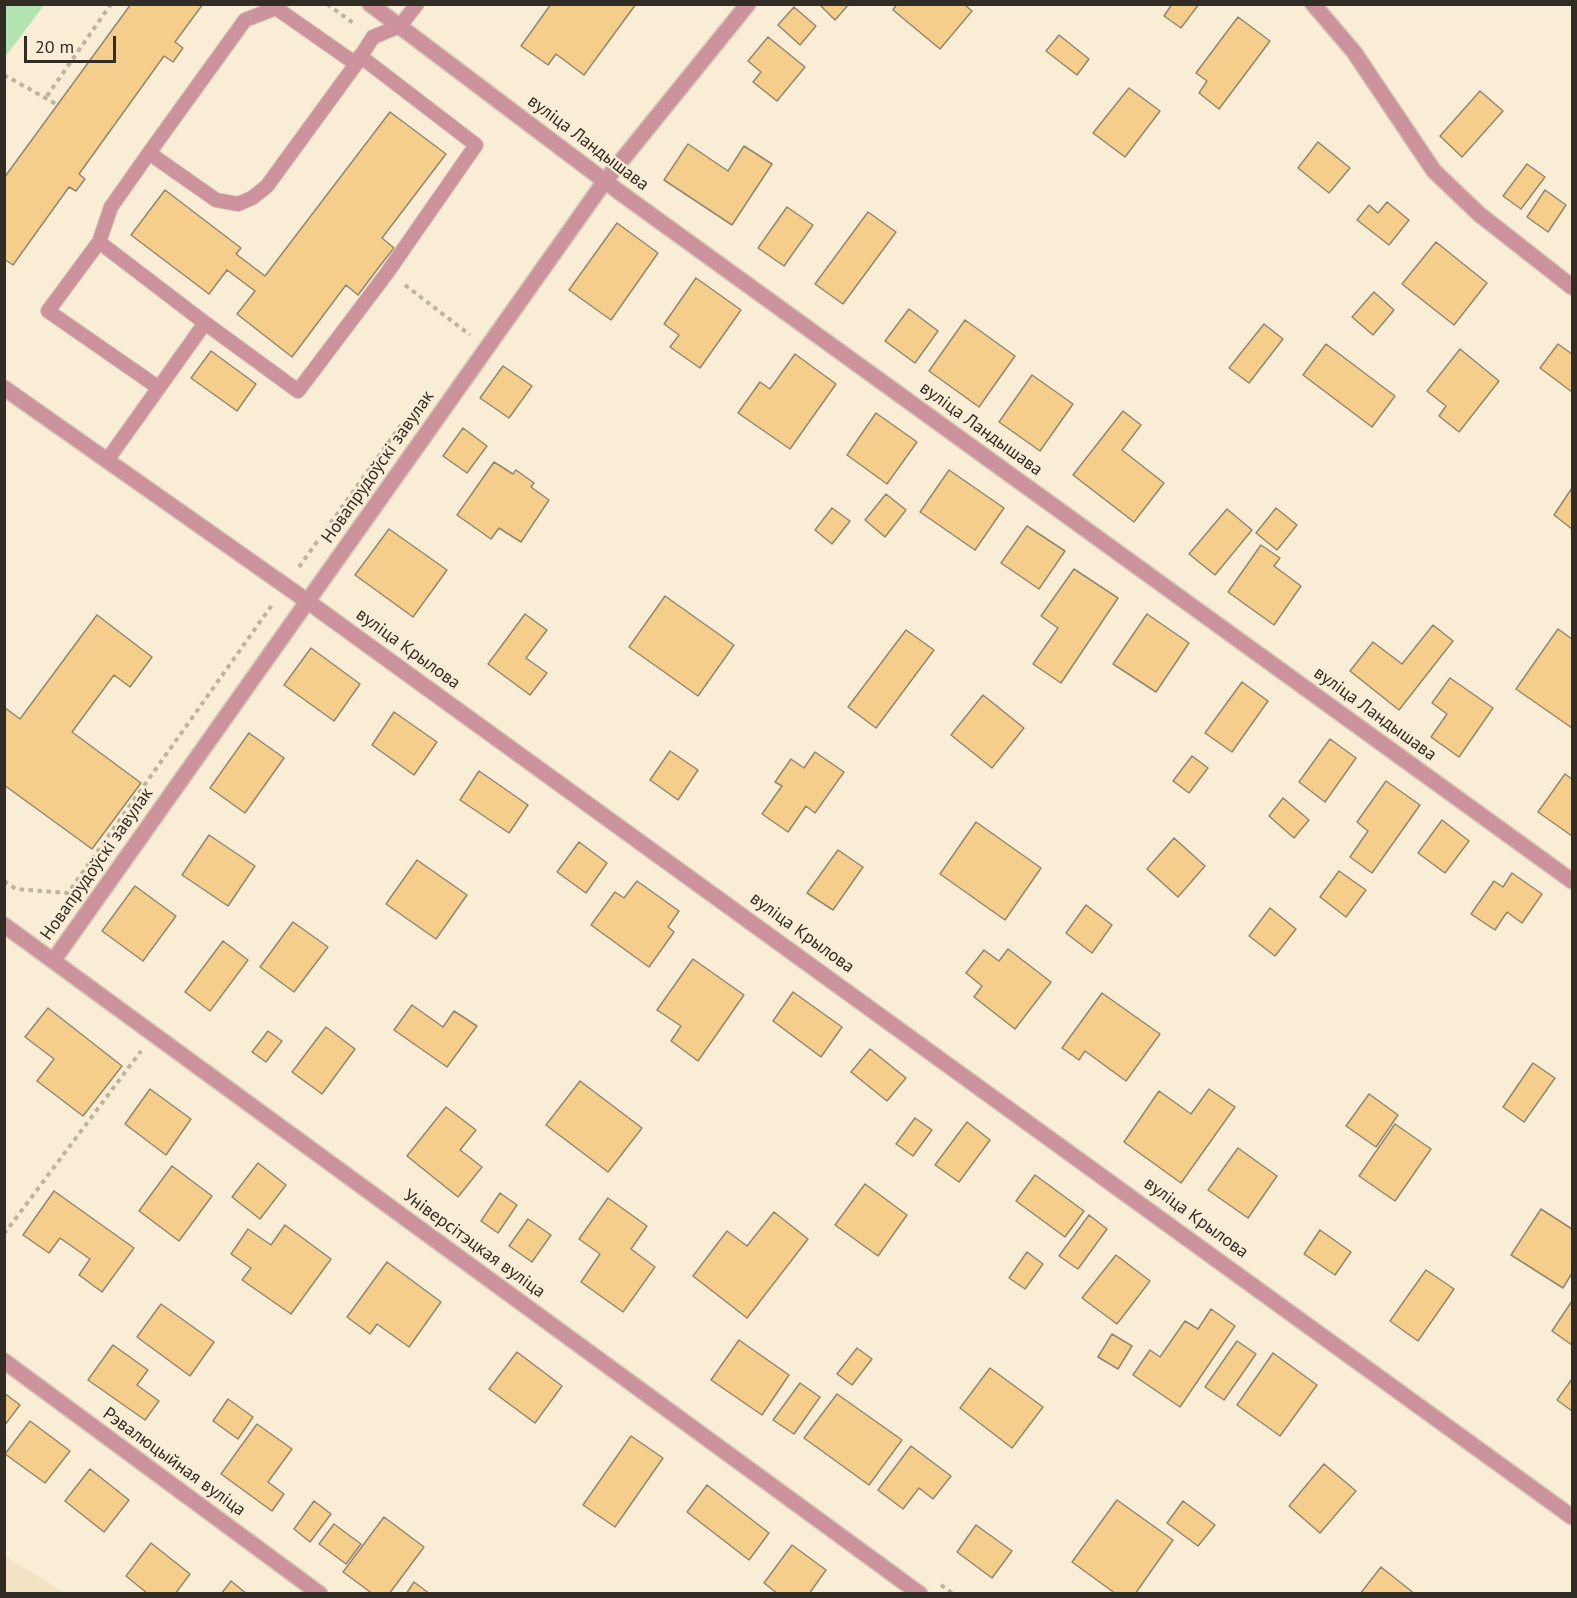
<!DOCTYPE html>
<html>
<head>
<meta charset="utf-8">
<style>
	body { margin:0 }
	#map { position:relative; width:1577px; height:1598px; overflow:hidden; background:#faedd6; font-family:"PT Sans",sans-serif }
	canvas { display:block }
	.frame { position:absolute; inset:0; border:6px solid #312c24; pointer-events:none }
	.scale { position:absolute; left:24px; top:36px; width:92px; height:27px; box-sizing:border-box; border:3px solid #312c24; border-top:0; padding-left:8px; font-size:18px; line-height:21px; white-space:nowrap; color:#312c24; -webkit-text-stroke:4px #faedd6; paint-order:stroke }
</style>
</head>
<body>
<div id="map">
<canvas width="1577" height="1598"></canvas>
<div class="frame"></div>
<div class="scale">20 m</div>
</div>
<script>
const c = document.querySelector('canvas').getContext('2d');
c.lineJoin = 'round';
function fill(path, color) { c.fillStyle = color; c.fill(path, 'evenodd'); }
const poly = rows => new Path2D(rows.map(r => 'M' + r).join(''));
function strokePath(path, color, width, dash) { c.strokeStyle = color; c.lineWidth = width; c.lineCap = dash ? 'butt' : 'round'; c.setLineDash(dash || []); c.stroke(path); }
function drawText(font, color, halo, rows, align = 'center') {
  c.font = font + ' "PT Sans",sans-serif'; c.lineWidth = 4.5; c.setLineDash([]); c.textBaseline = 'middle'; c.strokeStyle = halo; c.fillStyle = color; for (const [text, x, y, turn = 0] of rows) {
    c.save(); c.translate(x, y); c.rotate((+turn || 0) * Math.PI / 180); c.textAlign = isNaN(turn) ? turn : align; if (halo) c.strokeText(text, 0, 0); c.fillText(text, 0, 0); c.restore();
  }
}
const built = poly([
	[4,1556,5,1556,65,1593,5,1593]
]);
const green = poly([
	[5,4,44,5,5,57,4,5]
]);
const building = poly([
	[131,4,203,4,175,42,183,48,173,62,164,56,79,174,85,179,76,191,69,187,13,265,4,259,4,178,131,4],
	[551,4,636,4,584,75,556,54,548,65,521,46,551,4],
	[819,4,849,4,835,20,819,4],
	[897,4,964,4,972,11,940,49,893,10,897,4],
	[1172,4,1199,4,1181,28,1164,16,1172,4],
	[794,7,816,26,800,45,778,25,794,7],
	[1238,17,1270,41,1219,109,1199,93,1207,81,1196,73,1238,17],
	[1059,35,1089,59,1077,75,1046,51,1059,35],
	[768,37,805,67,777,101,753,82,761,72,748,61,768,37],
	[1129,88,1160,111,1125,157,1093,133,1129,88],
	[1480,91,1503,111,1462,157,1440,136,1480,91],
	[390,112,446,154,382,238,394,248,379,267,358,295,346,285,292,357,237,314,255,291,227,270,209,294,131,235,165,190,241,248,236,254,265,276,390,112],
	[1318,142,1350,168,1329,193,1298,168,1318,142],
	[688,144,728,171,744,146,772,164,732,225,664,180,688,144],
	[1527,164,1545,177,1521,209,1503,196,1527,164],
	[1545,190,1566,205,1548,232,1527,217,1545,190],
	[1387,202,1409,220,1389,245,1357,220,1369,205,1378,213,1387,202],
	[787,207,813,225,784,266,758,248,787,207],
	[868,212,896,232,843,304,815,284,868,212],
	[617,223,658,253,611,320,569,290,617,223],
	[1436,242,1487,283,1454,325,1402,284,1436,242],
	[696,278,741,310,700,368,670,347,679,335,664,324,696,278],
	[1374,292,1394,310,1373,335,1352,317,1374,292],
	[909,309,938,331,915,363,885,341,909,309],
	[965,320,1015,356,979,407,929,371,965,320],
	[1264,324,1283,339,1249,383,1229,368,1264,324],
	[1326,344,1395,396,1372,427,1303,375,1326,344],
	[1558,344,1572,354,1572,392,1540,368,1558,344],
	[1460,349,1499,381,1459,432,1439,416,1446,406,1427,391,1460,349],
	[211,351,256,384,237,411,191,378,211,351],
	[795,354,836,384,790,449,738,413,760,382,770,389,795,354],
	[503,366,532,386,509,418,480,398,503,366],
	[1032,375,1073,404,1040,451,999,422,1032,375],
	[1123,411,1141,425,1122,450,1164,483,1134,522,1073,475,1123,411],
	[876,413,917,442,887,484,847,455,876,413],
	[463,428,487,446,467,473,443,456,463,428],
	[494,462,513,474,516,470,534,483,531,487,549,500,521,542,499,528,491,539,457,515,494,462],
	[949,470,1004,508,975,550,920,512,949,470],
	[1572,488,1572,529,1554,515,1572,488],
	[886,494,906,510,885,537,865,520,886,494],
	[832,508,850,521,832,544,815,530,832,508],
	[1276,508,1297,525,1277,550,1256,533,1276,508],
	[1227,509,1252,530,1215,575,1189,554,1227,509],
	[1027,526,1065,551,1039,589,1001,563,1027,526],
	[389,529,447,570,413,617,355,575,389,529],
	[1261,545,1280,558,1274,566,1301,586,1274,625,1228,592,1261,545],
	[1074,569,1118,598,1061,683,1033,664,1058,628,1041,616,1074,569],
	[665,596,734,645,698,696,629,647,665,596],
	[525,614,547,630,526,658,547,673,530,695,488,664,525,614],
	[1147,614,1189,643,1156,692,1113,664,1147,614],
	[97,615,152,657,130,687,114,675,72,732,141,783,92,849,4,785,4,707,20,719,97,615],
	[1433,625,1453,641,1399,710,1350,671,1373,642,1402,664,1433,625],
	[1558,629,1572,639,1572,728,1516,689,1558,629],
	[906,630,934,650,876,728,848,707,906,630],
	[311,648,360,684,334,721,284,685,311,648],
	[1450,678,1493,708,1459,757,1431,737,1447,714,1432,703,1450,678],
	[1242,682,1268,701,1232,752,1205,733,1242,682],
	[983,695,1024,728,992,768,951,735,983,695],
	[394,712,437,742,414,775,372,745,394,712],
	[249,733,284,758,245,813,210,788,249,733],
	[1330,739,1356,758,1325,802,1299,782,1330,739],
	[670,751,698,770,678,800,650,780,670,751],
	[815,752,844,772,815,813,806,806,788,832,762,814,782,786,775,782,791,759,804,768,815,752],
	[1192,756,1208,768,1189,793,1173,781,1192,756],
	[479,771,528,805,509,833,460,800,479,771],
	[1565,774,1572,779,1572,836,1538,812,1565,774],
	[1386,781,1420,805,1372,873,1350,857,1368,831,1357,822,1386,781],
	[1283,798,1309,820,1294,838,1269,816,1283,798],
	[1442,820,1469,841,1445,873,1418,853,1442,820],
	[976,822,1041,868,1005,920,940,874,976,822],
	[209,835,255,866,228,906,182,875,209,835],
	[1174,838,1205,866,1178,897,1147,869,1174,838],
	[579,842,607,863,586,893,557,872,579,842],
	[838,850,863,867,833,910,807,893,838,850],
	[417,860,467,895,436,939,386,904,417,860],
	[1339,871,1366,890,1346,917,1320,897,1339,871],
	[1512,873,1542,894,1522,923,1507,912,1495,930,1471,914,1494,881,1503,887,1512,873],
	[637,881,679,911,668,927,674,932,649,967,591,925,615,892,624,898,637,881],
	[135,886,176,916,143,961,102,931,135,886],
	[1086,905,1112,925,1092,953,1066,933,1086,905],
	[1270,908,1296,929,1275,956,1249,936,1270,908],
	[293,922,328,947,294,992,260,967,293,922],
	[223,941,248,960,210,1011,185,992,223,941],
	[1008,949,1051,982,1015,1029,974,997,982,986,966,973,984,950,999,961,1008,949],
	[693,959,744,995,698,1061,671,1041,681,1026,657,1010,693,959],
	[793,992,842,1027,821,1057,773,1021,793,992],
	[1102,993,1160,1034,1126,1081,1085,1051,1079,1060,1062,1048,1102,993],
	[412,1005,443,1027,454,1011,477,1026,447,1067,394,1030,412,1005],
	[48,1008,122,1066,83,1116,37,1081,54,1059,25,1037,48,1008],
	[326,1027,355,1049,322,1094,292,1072,326,1027],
	[268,1031,282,1041,266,1062,252,1052,268,1031],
	[870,1049,906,1078,887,1101,851,1072,870,1049],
	[1533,1063,1555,1078,1524,1122,1503,1107,1533,1063],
	[580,1081,642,1128,608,1172,546,1125,580,1081],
	[150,1089,191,1119,166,1155,125,1124,150,1089],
	[1209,1089,1235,1107,1181,1183,1124,1142,1159,1091,1191,1114,1209,1089],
	[1369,1094,1398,1115,1376,1147,1346,1126,1369,1094],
	[446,1107,476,1130,460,1150,482,1167,458,1197,407,1156,446,1107],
	[915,1118,932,1130,913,1156,896,1144,915,1118],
	[967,1122,990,1140,959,1182,935,1165,967,1122],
	[1395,1124,1431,1149,1395,1201,1359,1176,1395,1124],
	[1238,1148,1277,1176,1248,1218,1208,1190,1238,1148],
	[258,1163,286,1185,260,1219,232,1197,258,1163],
	[172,1166,212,1196,179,1241,139,1211,172,1166],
	[1035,1175,1084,1211,1065,1237,1016,1201,1035,1175],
	[865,1184,907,1215,878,1256,835,1225,865,1184],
	[54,1191,134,1248,102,1292,79,1275,90,1259,60,1238,49,1253,23,1235,54,1191],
	[500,1193,517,1205,498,1233,481,1221,500,1193],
	[608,1198,647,1226,631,1249,655,1267,623,1312,581,1282,600,1254,579,1239,608,1198],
	[1541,1209,1572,1229,1572,1273,1563,1288,1511,1255,1541,1209],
	[774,1212,808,1239,747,1318,693,1276,727,1231,747,1246,774,1212],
	[1089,1215,1107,1229,1078,1269,1059,1256,1089,1215],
	[528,1219,551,1235,532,1262,509,1246,528,1219],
	[285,1225,331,1259,291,1314,242,1280,251,1268,231,1254,248,1229,271,1245,285,1225],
	[1320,1230,1351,1252,1335,1275,1304,1254,1320,1230],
	[1027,1252,1043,1264,1025,1289,1009,1278,1027,1252],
	[1116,1255,1150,1281,1117,1324,1082,1298,1116,1255],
	[387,1262,441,1302,409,1347,377,1324,370,1334,347,1317,387,1262],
	[1426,1270,1454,1289,1418,1341,1390,1321,1426,1270],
	[1572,1301,1572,1345,1552,1331,1572,1301],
	[161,1304,214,1342,190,1376,137,1337,161,1304],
	[1211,1309,1235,1326,1180,1407,1133,1375,1150,1350,1160,1357,1185,1321,1198,1329,1211,1309],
	[1112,1334,1132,1346,1118,1369,1098,1357,1112,1334],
	[739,1340,789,1375,762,1415,711,1380,739,1340],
	[1237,1341,1256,1354,1224,1400,1205,1387,1237,1341],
	[113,1345,148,1370,137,1385,159,1401,145,1420,88,1380,113,1345],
	[857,1348,872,1359,852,1385,837,1374,857,1348],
	[517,1352,562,1386,535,1423,489,1389,517,1352],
	[1273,1353,1317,1385,1280,1436,1237,1405,1273,1353],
	[990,1368,1043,1407,1012,1448,960,1408,990,1368],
	[1572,1379,1572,1411,1557,1400,1572,1379],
	[800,1383,820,1397,794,1434,773,1420,800,1383],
	[4,1393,20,1405,4,1426,4,1393],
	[837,1394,902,1440,869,1485,804,1438,837,1394],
	[228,1399,253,1417,238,1439,213,1421,228,1399],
	[30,1421,70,1451,45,1483,5,1454,30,1421],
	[257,1424,292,1449,268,1482,284,1494,272,1511,221,1474,257,1424],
	[631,1436,663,1458,615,1527,583,1505,631,1436],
	[911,1446,951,1476,933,1499,919,1488,903,1509,878,1490,911,1446],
	[1324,1464,1356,1491,1320,1533,1289,1506,1324,1464],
	[90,1469,129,1500,104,1532,65,1501,90,1469],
	[707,1485,769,1533,749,1560,687,1512,707,1485],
	[1117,1500,1173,1540,1135,1594,1116,1594,1072,1562,1117,1500],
	[314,1501,331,1514,310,1542,294,1529,314,1501],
	[1183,1501,1215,1525,1198,1546,1167,1523,1183,1501],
	[384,1517,424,1547,389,1594,373,1594,343,1572,384,1517],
	[334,1524,361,1544,346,1564,319,1544,334,1524],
	[976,1525,1012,1551,992,1578,957,1552,976,1525],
	[151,1543,190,1574,175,1594,148,1594,126,1576,151,1543],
	[792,1545,826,1570,809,1594,778,1594,764,1583,792,1545],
	[1381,1567,1415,1594,1360,1594,1381,1567],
	[231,1581,247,1594,221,1594,231,1581],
	[414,1582,430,1594,406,1594,414,1582]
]);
const path = poly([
	[327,4,356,25],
	[4,75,58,105],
	[47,96,111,4],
	[405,285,470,335],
	[299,567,401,425],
	[4,881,16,889,68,893,272,605],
	[4,1234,141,1051],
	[941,1585,953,1594]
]);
const service = poly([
	[356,64,276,8,245,20,149,153,216,200,238,204,252,198,267,186,356,64,373,37,400,26,417,4],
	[99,242,48,311,159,388],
	[205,323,298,391,387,273,476,145,360,56],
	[108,459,205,323,99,242,111,207,149,153]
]);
const minor = poly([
	[370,4,622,194,1572,881],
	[1313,4,1354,52,1434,171,1479,214,1572,287],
	[4,388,307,601,1572,1517],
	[4,925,920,1594],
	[53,961,605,181,748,4],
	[4,1361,320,1594]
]);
const streetNames = [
	["вуліца Ландышава",588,143,37],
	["вуліца Ландышава",981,429,36],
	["Новапрудоўскі завулак",378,467,-55],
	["вуліца Крылова",408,649,36],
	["вуліца Ландышава",1375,714,36],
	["Новапрудоўскі завулак",97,864,-55],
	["вуліца Крылова",802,933,36],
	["вуліца Крылова",1196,1218,36],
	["Універсітэцкая вуліца",474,1244,36],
	["Рэвалюцыйная вуліца",174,1462,36]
];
fill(built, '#f3e2c4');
fill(green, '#b3e3b1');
fill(building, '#f4ce8a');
strokePath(building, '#938772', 1.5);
strokePath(service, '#d6cab6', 16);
strokePath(minor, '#d6cab6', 18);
strokePath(path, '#beb3a1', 4, [4.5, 4.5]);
strokePath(service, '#cc939d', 14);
strokePath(minor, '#cc939d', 15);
drawText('18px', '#312c24', '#faedd6', streetNames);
</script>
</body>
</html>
